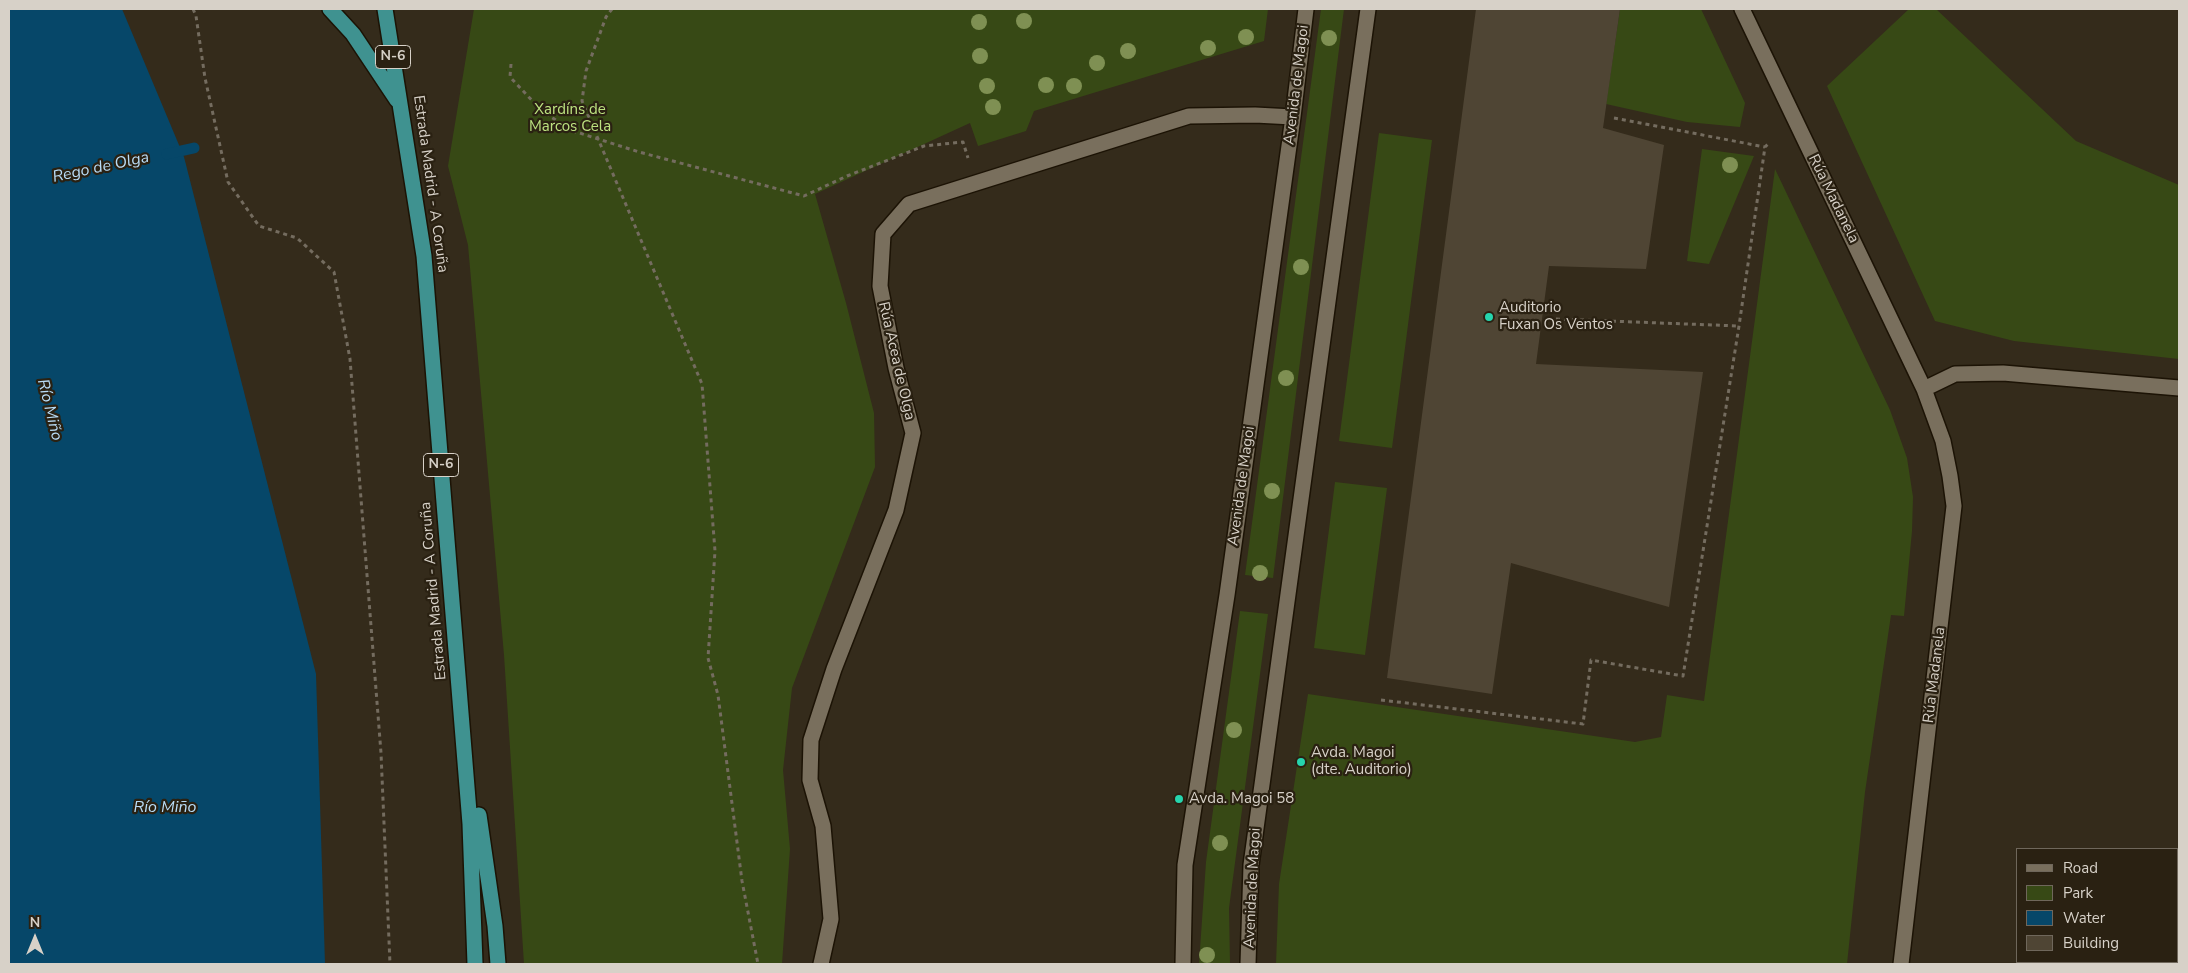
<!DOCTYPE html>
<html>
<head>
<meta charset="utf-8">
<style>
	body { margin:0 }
	#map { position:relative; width:2188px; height:973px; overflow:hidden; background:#342b1b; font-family:"Nunito Sans",sans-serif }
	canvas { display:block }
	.frame { position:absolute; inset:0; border:10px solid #d7d1c8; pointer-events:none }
	.legend { position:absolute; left:2016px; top:848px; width:162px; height:115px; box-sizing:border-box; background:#2a2112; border:1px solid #6f675b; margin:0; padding:6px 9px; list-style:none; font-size:15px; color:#d7d1c8 }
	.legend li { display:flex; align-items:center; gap:10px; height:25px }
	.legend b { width:25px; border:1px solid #6f675b }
	.north { position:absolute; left:10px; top:913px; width:50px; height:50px; -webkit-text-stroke:4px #2a2112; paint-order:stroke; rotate:0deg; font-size:14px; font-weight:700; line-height:20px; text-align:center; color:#d7d1c8 }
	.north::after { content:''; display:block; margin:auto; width:18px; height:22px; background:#d7d1c8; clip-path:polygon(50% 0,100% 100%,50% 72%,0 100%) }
</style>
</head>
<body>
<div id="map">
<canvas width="2188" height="973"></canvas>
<div class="frame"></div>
<ul class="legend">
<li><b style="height:6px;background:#796f5d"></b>Road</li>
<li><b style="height:14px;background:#374915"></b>Park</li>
<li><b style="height:14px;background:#064769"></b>Water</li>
<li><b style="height:14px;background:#4f4534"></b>Building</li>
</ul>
<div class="north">N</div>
</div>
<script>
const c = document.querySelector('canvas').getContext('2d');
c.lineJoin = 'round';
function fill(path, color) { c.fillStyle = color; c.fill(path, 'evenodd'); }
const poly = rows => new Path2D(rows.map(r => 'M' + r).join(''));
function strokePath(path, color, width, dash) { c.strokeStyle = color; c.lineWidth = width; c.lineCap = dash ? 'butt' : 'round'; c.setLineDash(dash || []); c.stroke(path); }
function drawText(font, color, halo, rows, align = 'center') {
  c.font = font + ' "Nunito Sans",sans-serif'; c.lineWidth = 4.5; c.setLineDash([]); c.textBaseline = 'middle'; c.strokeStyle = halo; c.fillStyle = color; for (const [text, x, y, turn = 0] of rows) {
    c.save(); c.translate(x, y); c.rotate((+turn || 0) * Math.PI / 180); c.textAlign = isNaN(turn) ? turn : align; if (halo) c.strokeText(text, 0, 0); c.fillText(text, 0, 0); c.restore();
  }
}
const green = poly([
	[474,9,1268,9,1264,41,1034,111,1026,131,978,146,970,123,815,194,846,303,874,413,875,467,792,688,783,770,790,849,782,964,524,964,504,655,468,245,448,166],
	[1321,9,1344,9,1273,578,1245,575],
	[1620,9,1701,9,1745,103,1740,127,1687,122,1606,104],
	[1909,9,1936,9,2076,141,2179,185,2179,359,2014,341,1935,321,1827,86],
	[1379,133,1432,140,1392,448,1339,441],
	[1702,149,1754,156,1709,264,1687,261],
	[1775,169,1890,410,1907,458,1913,497,1912,531,1904,616,1891,615,1865,792,1847,964,1276,964,1279,884,1308,694,1635,742,1661,737,1667,695,1704,701],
	[1335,482,1387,488,1365,655,1314,648],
	[1240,611,1268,614,1229,908,1230,964,1199,964,1206,862]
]);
const water = poly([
	[9,9,122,9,184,157,316,674,325,964,9,964]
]);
const stream = poly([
	[167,154,194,148]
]);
const building = poly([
	[1476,9,1620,9,1603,128,1664,145,1646,269,1549,266,1536,364,1703,372,1669,607,1511,563,1492,694,1387,678]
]);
const path = poly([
	[193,9,196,16,205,78,228,182,259,226,297,238,334,272,350,359,381,753,390,964],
	[612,9,606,17,586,71,582,101,702,384,715,551,708,658,718,695,742,881,758,964],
	[511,64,510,77,540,109,570,130,639,152,804,196,847,176,924,146,963,142,968,158],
	[1614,118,1765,147],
	[1556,319,1739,326],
	[1381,700,1583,724,1591,660,1683,676,1739,326,1765,147,1770,142]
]);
const street = poly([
	[1742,9,1924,389,1943,441,1950,476,1954,506,1901,964],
	[1924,389,1955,374,2003,373,2179,388],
	[821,964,831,919,823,826,810,780,811,740,834,669,896,510,913,433,896,368,880,286,883,234,909,204,1189,116,1255,115,1293,117],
	[1183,964,1185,865,1227,595,1293,117,1306,9],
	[1248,964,1251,865,1368,9]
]);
const highway = poly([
	[330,9,353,34,397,100],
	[385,9,424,256,470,824,475,964],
	[479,815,495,926,498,964]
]);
const trees = [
	[1024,21],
	[979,22],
	[1246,37],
	[1329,38],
	[1208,48],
	[1128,51],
	[980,56],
	[1097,63],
	[1046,85],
	[987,86],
	[1074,86],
	[993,107],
	[1730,165],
	[1301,267],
	[1286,378],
	[1272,491],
	[1260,573],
	[1234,730],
	[1220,843],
	[1207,955]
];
const markers = [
	[1489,317,5,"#26d5ae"],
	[1301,762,5,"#26d5ae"],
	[1179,799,5,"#26d5ae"]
];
const shields = [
	[393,57,35],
	[441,465,35]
];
const shieldNames = [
	["N-6",393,57],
	["N-6",441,465]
];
const streetNames = [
	["Avenida de Magoi",1297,85,-83],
	["Estrada Madrid - A Coruña",430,184,82],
	["Rúa Madanela",1833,199,64],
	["Rúa Acea de Olga",896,361,77],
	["Avenida de Magoi",1242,486,-82],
	["Estrada Madrid - A Coruña",434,591,-95],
	["Rúa Madanela",1935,675,-83],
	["Avenida de Magoi",1253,888,-87]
];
const parkNames = [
	["Xardíns de",570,110],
	["Marcos Cela",570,127]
];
const poiNames = [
	["Auditorio",1499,308],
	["Fuxan Os Ventos",1499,325],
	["Avda. Magoi",1311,753],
	["(dte. Auditorio)",1311,770],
	["Avda. Magoi 58",1189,799]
];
const waterNames = [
	["Rego de Olga",101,168,-12],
	["Río Miño",49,410,76],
	["Río Miño",165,808]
];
fill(green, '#374915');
fill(water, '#064769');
strokePath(stream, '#064769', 11);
fill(building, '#4f4534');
strokePath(street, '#1c1305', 18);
strokePath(highway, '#1c1305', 18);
strokePath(path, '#746c5f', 3, [4, 4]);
strokePath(street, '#796f5d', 15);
strokePath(highway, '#3f9290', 15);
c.fillStyle = '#7f9053';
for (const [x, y] of trees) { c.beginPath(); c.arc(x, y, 8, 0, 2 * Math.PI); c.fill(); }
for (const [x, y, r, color] of markers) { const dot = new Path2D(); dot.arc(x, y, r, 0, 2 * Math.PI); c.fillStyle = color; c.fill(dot); strokePath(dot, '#2a2112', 2); }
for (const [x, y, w] of shields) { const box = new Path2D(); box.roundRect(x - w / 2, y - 11.5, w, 23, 4); c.fillStyle = '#2a2112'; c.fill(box); strokePath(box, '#d7d1c8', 1); }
drawText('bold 14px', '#d7d1c8', null, shieldNames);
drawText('15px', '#d7d1c8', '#2a2112', streetNames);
drawText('15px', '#bde380', '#2a2112', parkNames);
drawText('15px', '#d7d1c8', '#2a2112', poiNames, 'left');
drawText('italic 16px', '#b9ddf8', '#2a2112', waterNames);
</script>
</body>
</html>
